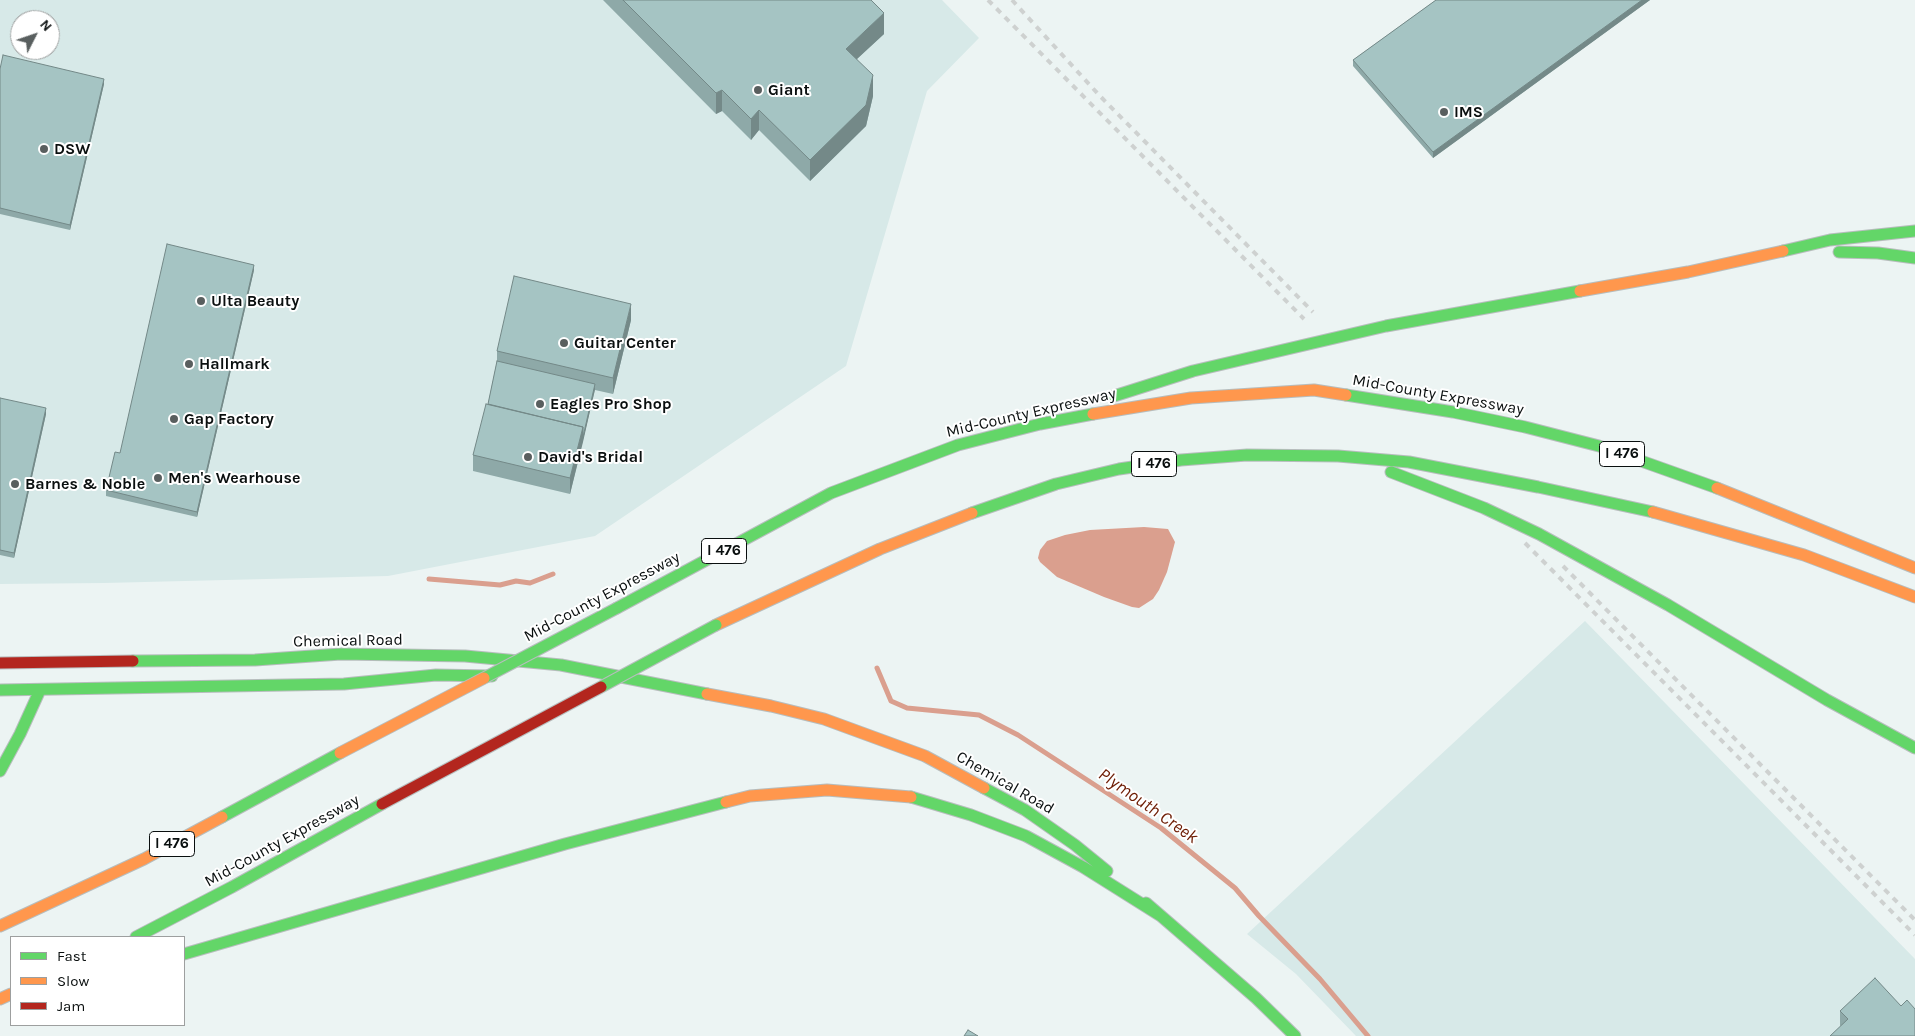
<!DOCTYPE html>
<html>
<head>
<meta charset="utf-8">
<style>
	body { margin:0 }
	#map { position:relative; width:1915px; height:1036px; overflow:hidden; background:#ecf4f3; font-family:Karla,sans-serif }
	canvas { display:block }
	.legend { position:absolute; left:10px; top:936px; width:175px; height:90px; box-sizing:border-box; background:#fff; border:1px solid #9d9f9f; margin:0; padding:6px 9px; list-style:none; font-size:15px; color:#0a0f0f }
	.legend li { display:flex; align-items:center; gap:10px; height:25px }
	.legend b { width:25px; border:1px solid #9d9f9f }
	.north { position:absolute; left:10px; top:10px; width:50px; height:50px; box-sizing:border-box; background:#fff; border:1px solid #9d9f9f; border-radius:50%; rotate:49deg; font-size:14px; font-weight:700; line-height:20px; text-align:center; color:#0a0f0f }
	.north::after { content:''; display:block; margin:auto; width:18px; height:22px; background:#595f5f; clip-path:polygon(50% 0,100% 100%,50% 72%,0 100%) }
</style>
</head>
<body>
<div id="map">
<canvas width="1915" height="1036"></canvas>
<ul class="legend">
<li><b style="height:6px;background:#63d668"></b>Fast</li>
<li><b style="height:6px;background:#ff974d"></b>Slow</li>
<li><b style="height:6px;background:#b3261e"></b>Jam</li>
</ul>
<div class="north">N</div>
</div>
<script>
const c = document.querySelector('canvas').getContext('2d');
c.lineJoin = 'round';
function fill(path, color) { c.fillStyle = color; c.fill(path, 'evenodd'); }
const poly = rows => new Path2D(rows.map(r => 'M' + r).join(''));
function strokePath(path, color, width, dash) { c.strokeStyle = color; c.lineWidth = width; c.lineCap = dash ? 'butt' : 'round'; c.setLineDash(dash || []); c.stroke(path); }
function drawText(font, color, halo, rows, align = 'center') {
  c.font = font + ' Karla,sans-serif'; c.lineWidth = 4; c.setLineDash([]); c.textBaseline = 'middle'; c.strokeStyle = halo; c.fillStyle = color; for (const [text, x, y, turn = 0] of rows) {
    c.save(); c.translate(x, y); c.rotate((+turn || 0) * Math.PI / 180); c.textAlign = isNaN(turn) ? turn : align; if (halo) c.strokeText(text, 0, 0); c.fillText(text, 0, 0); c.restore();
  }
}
const built = poly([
	[0,0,942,0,979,38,927,91,846,366,595,536,388,576,104,583,0,584],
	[20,20,50,20,50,50,20,50],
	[1585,621,1915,959,1915,1036,1356,1036,1296,974,1247,934]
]);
const water = poly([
	[1144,527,1168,529,1175,542,1167,572,1159,590,1153,599,1139,608,1132,607,1104,597,1057,577,1040,562,1038,558,1040,550,1047,541,1065,535,1090,530]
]);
const stream = poly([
	[429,579,500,585,516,581,530,583,553,574],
	[877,668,891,701,907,708,979,715,1018,735,1161,828,1235,888,1259,916,1320,979,1368,1036]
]);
const fast = poly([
	[1783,251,1830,240,1915,231],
	[1839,252,1878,253,1915,258],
	[1346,395,1453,412,1525,427,1599,446,1717,488],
	[1114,396,1193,371,1386,326,1580,291],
	[1391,472,1484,508,1539,534,1668,605,1827,700,1915,748],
	[972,513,1056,484,1119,469,1181,460,1247,455,1338,456,1409,462,1538,487,1653,512],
	[617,608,831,493,958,445,1040,424,1093,414],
	[133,661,255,660,341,654,465,656,561,665,707,694],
	[0,690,344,684,436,675,492,676],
	[0,771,20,734,40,690],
	[984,788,1025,810,1075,845,1107,871],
	[911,797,971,815,1026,836,1083,867,1161,916],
	[222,817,340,753],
	[1146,903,1256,998,1295,1036],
	[136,937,232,887,382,804],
	[184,954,565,844,726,802]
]);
const slow = poly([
	[1580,291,1688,272,1783,251],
	[1093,414,1191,398,1314,390,1346,395],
	[1717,488,1915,568],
	[1653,512,1804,555,1915,597],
	[716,625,880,549,972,513],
	[707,694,771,706,824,719,925,756,984,788],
	[726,802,750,796,827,790,911,797],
	[0,926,144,859,222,817],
	[0,999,11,994]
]);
const jam = poly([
	[0,663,133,661]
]);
const rail = poly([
	[988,0,1304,319],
	[1012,0,1099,95,1313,312],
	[1525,543,1915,935],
	[1563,566,1915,920]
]);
const fastBridge = poly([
	[484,678,617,608],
	[601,687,716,625]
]);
const slowBridge = poly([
	[340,753,484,678]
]);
const jamBridge = poly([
	[382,804,601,687]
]);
const wall = poly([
	[603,0,871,0,884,34,857,59,873,96,866,126,810,181,759,130,751,140,722,111,716,114],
	[1436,0,1650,0,1433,158,1353,66,1353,60],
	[0,69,104,84,70,230,0,214],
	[254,270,197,517,106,496,106,490,120,453],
	[631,320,613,394,595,390,570,494,473,471,473,455,488,404,497,361,497,351],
	[0,398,46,414,14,558,0,555],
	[1901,1006,1840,1026,1840,1011]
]);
const shadedWall = poly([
	[1642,0,1650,0,1433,158,1433,152],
	[884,13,884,34,846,69,846,49],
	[873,75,873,96,866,126,810,181,810,160],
	[104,79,104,84,70,230,70,225],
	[722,90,722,111,716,114,716,93],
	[759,110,759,130,751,140,751,119],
	[254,265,254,270,197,517,197,512],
	[631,304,631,320,613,394,613,378],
	[595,384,595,389,583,442,583,437],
	[46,408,46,414,14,558,14,553],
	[583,427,583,442,570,494,570,478]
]);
const building = poly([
	[623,0,871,0,884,13,846,49,873,75,866,105,810,160,759,110,751,119,722,90,716,93,623,0],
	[1436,0,1642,0,1433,152,1353,60,1436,0],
	[3,55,104,79,70,225,0,208,0,69,3,55],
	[167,244,254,265,197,512,106,490,115,452,120,453,167,244],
	[514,276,631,304,613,378,497,351,514,276],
	[497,361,595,384,583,437,583,427,488,404,497,361],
	[0,398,46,408,14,553,0,550,0,398],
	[486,404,583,427,570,478,473,455,486,404],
	[1875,978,1901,1006,1907,1000,1915,1009,1915,1036,1830,1036,1848,1019,1840,1011,1875,978],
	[968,1030,978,1036,964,1036,968,1030]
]);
const markers = [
	[758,90,5,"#595f5f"],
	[1444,112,5,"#595f5f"],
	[44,149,5,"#595f5f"],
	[201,301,5,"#595f5f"],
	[564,343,5,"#595f5f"],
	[189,364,5,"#595f5f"],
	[540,404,5,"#595f5f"],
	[174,419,5,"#595f5f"],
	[528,457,5,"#595f5f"],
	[158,478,5,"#595f5f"],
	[15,484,5,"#595f5f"]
];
const shields = [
	[1622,454,45],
	[1154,464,45],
	[724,551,45],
	[172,844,45]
];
const shieldNames = [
	["I 476",1622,454],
	["I 476",1154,464],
	["I 476",724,551],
	["I 476",172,844]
];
const poiNames = [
	["Giant",768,90],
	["IMS",1454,112],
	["DSW",54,149],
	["Ulta Beauty",211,301],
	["Guitar Center",574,343],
	["Hallmark",199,364],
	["Eagles Pro Shop",550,404],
	["Gap Factory",184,419],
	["David's Bridal",538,457],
	["Men's Wearhouse",168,478],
	["Barnes & Noble",25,484]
];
const streetNames = [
	["Mid-County Expressway",1438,395,10],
	["Mid-County Expressway",1031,413,-13],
	["Mid-County Expressway",602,597,-28],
	["Chemical Road",348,641,-1],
	["Chemical Road",1005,783,30],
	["Mid-County Expressway",282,841,-29]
];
const waterNames = [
	["Plymouth Creek",1148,806,35]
];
fill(built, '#d7e9e8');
fill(water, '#da9f8e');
strokePath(stream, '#da9f8e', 5);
strokePath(fast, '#b7bdbd', 13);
strokePath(slow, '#b7bdbd', 13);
strokePath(jam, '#b7bdbd', 13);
strokePath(fast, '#63d668', 11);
strokePath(slow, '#ff974d', 11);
strokePath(jam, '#b3261e', 11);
strokePath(rail, '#ced1d0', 4, [6, 6]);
strokePath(fastBridge, '#b7bdbd', 13, []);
strokePath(slowBridge, '#b7bdbd', 13, []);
strokePath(jamBridge, '#b7bdbd', 13, []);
strokePath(fastBridge, '#63d668', 11);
strokePath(slowBridge, '#ff974d', 11);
strokePath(jamBridge, '#b3261e', 11);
fill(wall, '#8ea9a8');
fill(shadedWall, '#748988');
fill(building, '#a5c4c3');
strokePath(building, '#748988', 1);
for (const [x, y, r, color] of markers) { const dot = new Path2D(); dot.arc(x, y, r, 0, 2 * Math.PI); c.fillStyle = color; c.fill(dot); strokePath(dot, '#fff', 2); }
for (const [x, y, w] of shields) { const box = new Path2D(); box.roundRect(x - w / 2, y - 12.5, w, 25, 4); c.fillStyle = '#fff'; c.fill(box); strokePath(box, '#0a0f0f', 1); }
drawText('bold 15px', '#0a0f0f', null, shieldNames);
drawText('bold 16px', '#0a0f0f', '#fff', poiNames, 'left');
drawText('16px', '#0a0f0f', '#fff', streetNames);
drawText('italic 18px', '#6d1c03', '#fff', waterNames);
</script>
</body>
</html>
